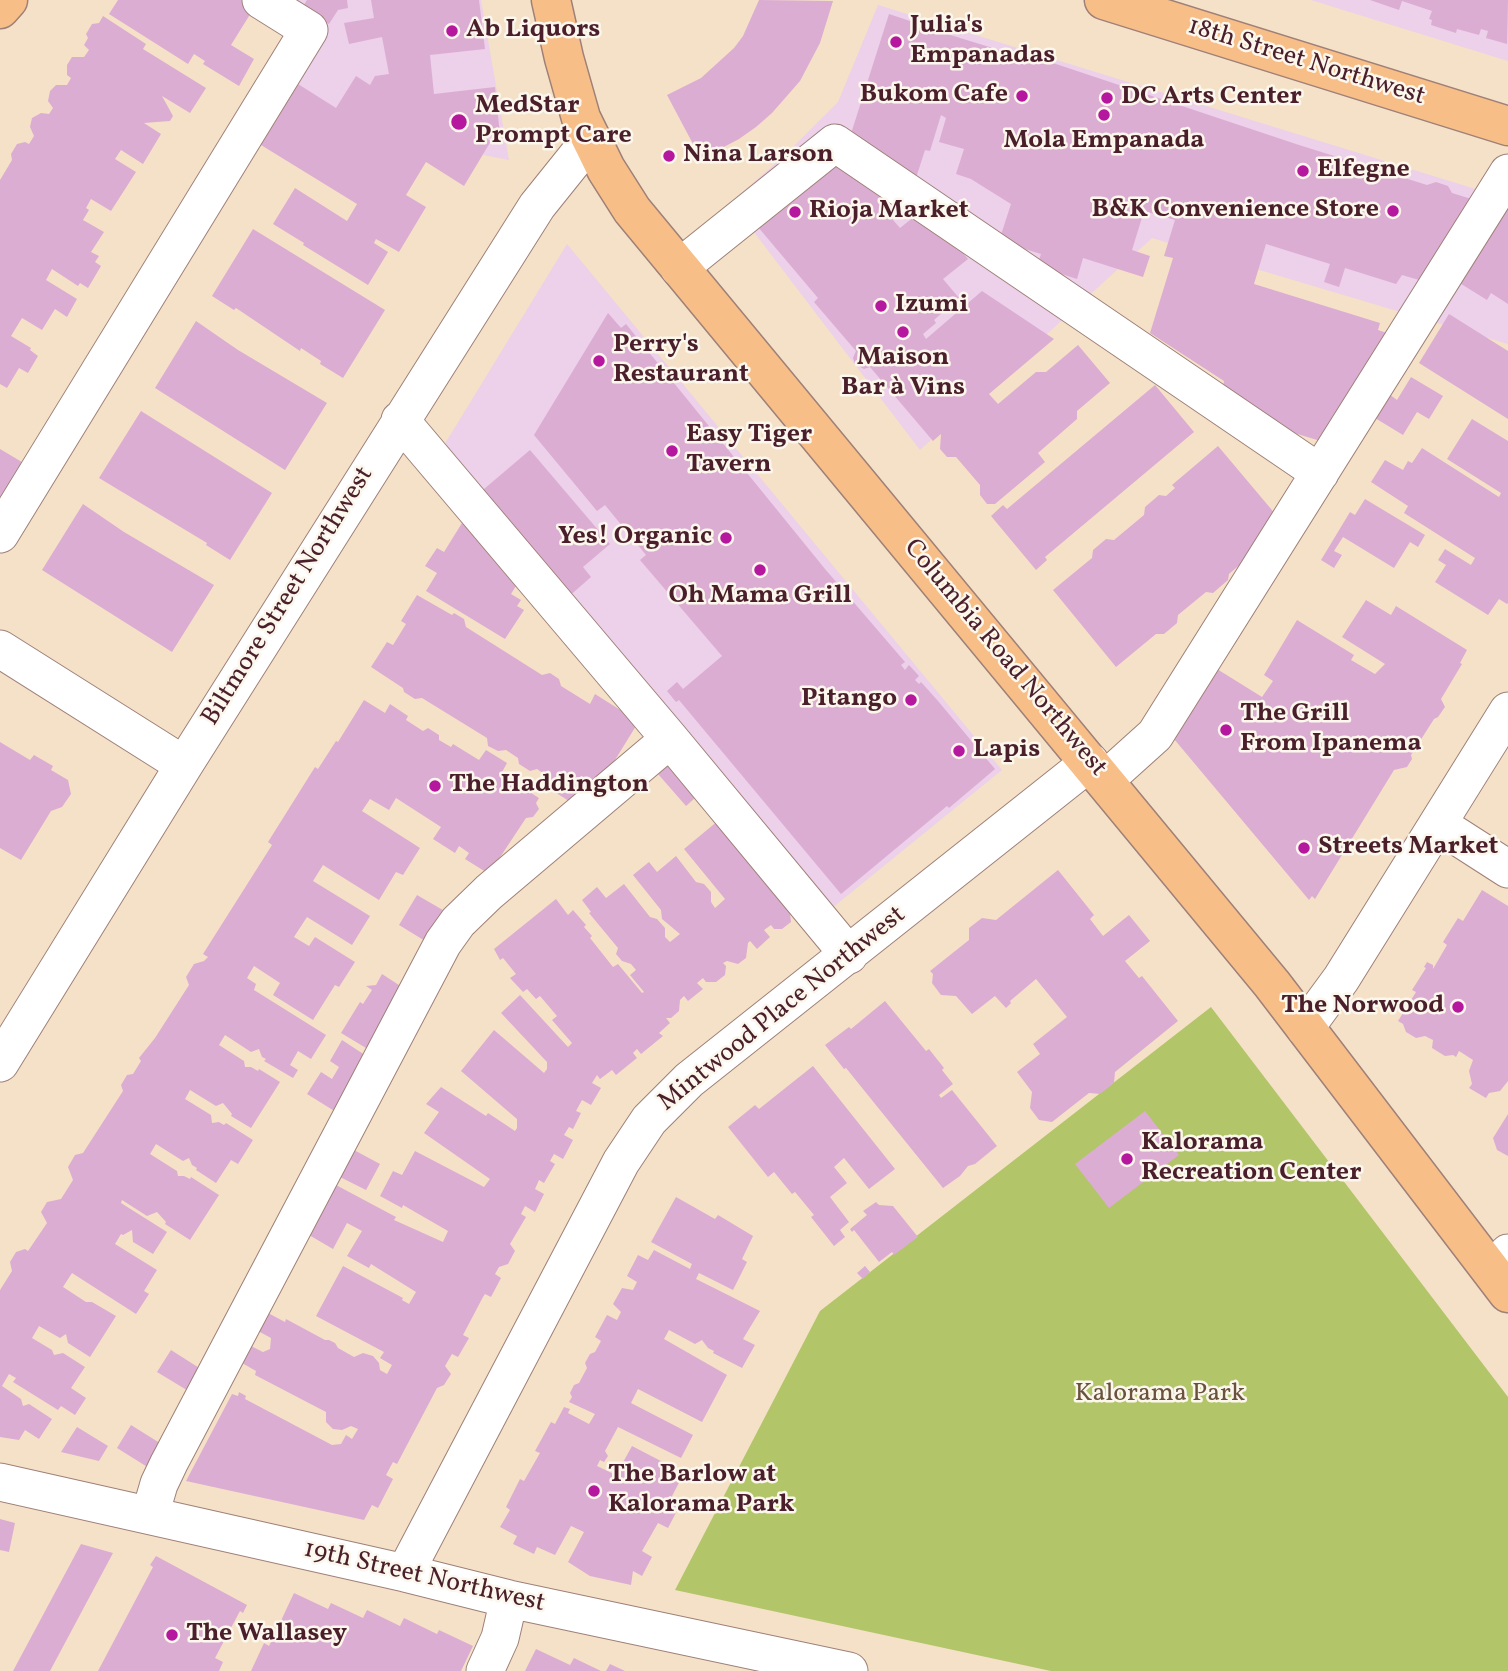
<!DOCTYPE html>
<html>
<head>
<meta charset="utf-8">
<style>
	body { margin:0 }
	canvas { display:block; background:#f4e1c7 }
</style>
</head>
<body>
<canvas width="1508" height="1671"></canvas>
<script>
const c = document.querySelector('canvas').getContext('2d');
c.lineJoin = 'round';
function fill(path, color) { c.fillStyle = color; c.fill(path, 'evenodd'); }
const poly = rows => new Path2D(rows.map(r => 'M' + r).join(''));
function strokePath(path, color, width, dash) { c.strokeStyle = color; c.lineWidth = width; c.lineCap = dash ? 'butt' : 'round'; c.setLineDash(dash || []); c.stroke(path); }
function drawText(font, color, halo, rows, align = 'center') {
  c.font = font + ' Vollkorn,serif'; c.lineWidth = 5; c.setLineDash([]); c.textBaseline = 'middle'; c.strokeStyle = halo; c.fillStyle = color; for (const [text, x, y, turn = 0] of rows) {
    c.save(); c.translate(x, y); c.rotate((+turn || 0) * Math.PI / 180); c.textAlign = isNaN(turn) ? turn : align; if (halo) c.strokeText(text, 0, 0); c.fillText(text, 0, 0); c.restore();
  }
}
const built = poly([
	[272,0,481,0,509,160,271,113,322,30],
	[1311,0,1508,0,1508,61],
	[878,5,1508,199,1508,344,1152,238,920,450,731,202,783,157,838,102],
	[567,244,1002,770,832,908,438,455]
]);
const green = poly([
	[1211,1007,1508,1397,1508,1671,1051,1671,675,1590,820,1311]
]);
const building = poly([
	[118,0,241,0,254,8,231,45,254,59,239,86,203,64,205,61,194,54,188,64,109,14],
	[307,0,347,0,348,8,338,10,329,24,302,8],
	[371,0,479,0,485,49,430,55,434,94,495,87,500,135,483,137,491,141,464,186,426,162,406,195,426,207,399,252,376,239,374,243,388,252,368,285,303,245,304,243,273,224,295,188,347,221,357,204,261,145,298,84,336,108,356,76,370,85,375,76,389,74,382,37,349,44,344,23,374,18],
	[759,0,833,1,820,43,800,81,772,113,756,127,739,139,701,159,667,95,701,78,734,48,743,36],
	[1370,0,1508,0,1507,44,1486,38,1488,31,1481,29,1479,35,1457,29,1456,33,1431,25,1432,20,1429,19,1432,11,1402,1,1399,10],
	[889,14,916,23,918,17,946,26,944,33,1025,58,1026,55,1053,63,1299,145,1427,185,1436,182,1448,186,1452,193,1478,201,1426,282,1402,275,1396,284,1345,268,1339,287,1324,282,1330,264,1266,244,1254,284,1380,323,1378,330,1396,336,1327,443,1271,426,1222,393,1224,381,1150,333,1173,258,1164,256,1175,220,1144,211,1132,250,1150,256,1143,277,1083,258,1077,279,1037,266,1041,254,999,241,1011,204,971,179,956,174,964,149,939,142,946,118,941,115,930,151,925,150,916,178,849,140],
	[103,16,146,44,143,49,206,88,190,113,162,96,173,116,170,121,144,123,161,134,143,164,121,150,115,159,136,172,111,211,91,199,86,208,89,210,83,220,104,232,91,252,99,256,95,262,101,266,88,288,80,283,78,286,52,269,46,280,77,299,67,317,55,309,42,330,22,318,11,336,31,348,30,350,38,356,28,373,19,368,7,388,0,384,0,180,12,160,11,154,17,144,25,142,29,144,34,136,30,127,32,118,41,113,49,114,53,108,48,101,50,91,56,85,67,85,71,78,67,75,67,65,72,57,84,57,89,50,84,45,88,38,86,34,92,24,99,23],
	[833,162,891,196,880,205,900,228,915,216,945,232,968,259,943,279,959,298,934,320,936,323,923,334,926,339,982,291,1054,339,989,394,998,404,1036,372,1046,372,1078,345,1110,383,1077,411,1077,419,1038,453,1045,462,995,504,987,504,980,495,980,485,956,457,947,457,940,449,941,434,933,441,870,367,864,369,855,364,853,358,856,351,814,302,818,298,758,227],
	[1504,207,1508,209,1508,304,1491,293,1487,300,1458,282],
	[253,229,385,310,343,378,320,364,321,361,301,348,300,351,236,308,234,310,212,296],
	[608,313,621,328,626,324,825,569,905,662,901,665,905,670,909,665,919,676,915,680,919,684,921,682,938,701,995,769,949,808,947,806,841,894,679,700,676,702,667,691,677,682,683,689,722,656,640,560,646,555,605,505,597,511,534,435],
	[1449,314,1508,351,1508,419,1419,363],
	[196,321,238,350,327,403,285,470,155,388],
	[1411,377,1443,396,1429,419,1417,412,1403,435,1375,418,1389,394,1397,400],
	[1155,385,1194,432,1045,557,1047,560,1036,570,991,516,1003,505,1007,509],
	[141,411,272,493,230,560,206,545,207,543,99,478],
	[1472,419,1508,441,1508,603,1507,604,1499,599,1488,615,1435,582,1446,565,1438,560,1445,549,1471,565,1475,558,1404,513,1408,506,1371,482,1385,460,1403,470,1408,461,1412,463,1422,448,1499,497,1501,493,1447,459],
	[1218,446,1282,522,1272,537,1229,574,1228,580,1213,593,1206,592,1178,615,1177,623,1164,634,1156,634,1116,667,1053,590,1092,558,1093,550,1106,539,1114,540,1144,515,1145,507,1159,495,1166,496,1175,488,1172,485],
	[0,449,32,468,0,520],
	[530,450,610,544,583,567,591,577,567,598,477,495],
	[1365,499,1425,535,1418,547,1410,542,1394,568,1343,537,1334,551,1342,555,1334,568,1321,560,1350,512,1355,515],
	[83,504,124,532,214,585,172,652,42,570],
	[462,523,502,547,494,560,505,567,519,581,511,594,521,600,517,606,524,610,505,639,426,591,437,573,425,566,437,548,444,552],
	[417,595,452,615,454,613,464,619,466,627,542,675,550,673,559,679,561,686,590,704,595,694,625,713,636,726,594,794,578,807,541,783,546,775,537,769,530,771,519,764,518,758,506,750,498,751,488,746,487,738,422,698,415,699,404,692,403,688,371,667,387,642,393,645,406,624,401,621],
	[1366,600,1391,615,1396,606,1467,650,1460,663,1462,664,1441,699,1445,707,1438,717,1434,719,1411,755,1412,759,1407,767,1394,770,1315,899,1312,896,1309,900,1174,739,1217,669,1262,697,1273,681,1264,675,1297,620,1354,655,1351,660,1375,674,1385,664,1342,637],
	[364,700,385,713,390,704,408,716,406,720,423,731,428,728,439,735,439,740,451,747,453,744,479,760,486,750,507,763,501,774,539,798,536,803,539,809,533,817,526,818,489,874,465,859,469,853,459,846,455,853,433,839,441,827,396,798,389,810,370,799,362,811,420,848,403,875,396,872,379,900,323,865,313,881,370,916,352,945,307,917,294,937,309,946,315,937,355,962,339,987,335,985,313,1020,273,995,280,983,254,966,247,978,256,984,254,990,326,1035,311,1059,298,1051,290,1065,298,1070,293,1078,264,1061,266,1059,262,1057,259,1049,251,1052,225,1035,219,1045,244,1061,245,1067,251,1067,258,1071,259,1069,280,1082,251,1128,231,1116,232,1114,223,1103,216,1106,190,1090,185,1099,211,1115,212,1123,219,1122,224,1125,226,1123,253,1140,238,1164,231,1160,216,1183,196,1170,197,1168,192,1165,189,1158,183,1161,156,1144,150,1154,177,1171,178,1176,184,1176,190,1179,191,1177,219,1195,190,1240,165,1224,166,1222,157,1212,147,1216,122,1200,121,1203,167,1232,153,1254,133,1242,132,1230,123,1235,121,1234,115,1244,157,1270,144,1291,149,1294,136,1314,72,1273,63,1287,86,1302,92,1302,116,1316,90,1357,68,1343,66,1334,60,1338,39,1326,32,1338,52,1350,54,1355,63,1353,85,1367,71,1388,86,1398,75,1415,61,1406,58,1410,13,1382,16,1378,9,1374,2,1386,21,1399,23,1406,29,1404,52,1419,39,1439,25,1430,19,1440,0,1437,0,1290,12,1271,10,1262,16,1252,25,1249,28,1251,47,1223,41,1212,47,1202,61,1199,73,1180,68,1167,75,1155,83,1153,123,1091,121,1085,127,1075,133,1074,141,1061,139,1058,155,1038,189,985,186,977,194,964,204,961,208,957,203,954,272,845,268,842,315,767,318,769,336,741,338,742],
	[0,742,30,760,34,755,53,766,51,770,68,780,71,794,62,807,51,811,21,860,0,848],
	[676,758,704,790,686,806,658,774],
	[719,820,797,907,790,913,791,922,782,929,774,929,771,925,764,930,770,937,757,949,750,941,748,943,746,958,738,964,727,961,723,963,726,966,725,975,716,982,706,982,703,978,697,983,703,989,688,1001,684,996,680,1000,679,1011,671,1018,666,1018,670,1023,659,1033,663,1036,641,1054,637,1049,633,1053,637,1058,616,1075,612,1070,600,1079,597,1075,592,1083,601,1088,591,1105,582,1100,576,1111,581,1113,573,1129,569,1127,564,1135,573,1140,563,1159,554,1154,550,1161,555,1164,544,1183,539,1180,535,1189,544,1194,535,1212,525,1206,521,1214,526,1217,510,1244,515,1251,508,1264,499,1267,495,1274,501,1278,491,1297,485,1294,483,1297,463,1335,469,1338,458,1357,452,1354,445,1366,451,1374,444,1385,437,1388,397,1464,393,1462,386,1475,393,1479,378,1508,372,1505,364,1520,186,1481,232,1394,238,1396,239,1392,246,1396,245,1399,332,1445,341,1444,346,1435,352,1439,358,1429,351,1426,342,1430,333,1429,326,1422,326,1412,255,1375,256,1371,242,1363,251,1346,263,1352,270,1349,271,1338,258,1331,268,1313,285,1322,286,1319,325,1340,329,1340,335,1343,338,1348,354,1357,363,1353,373,1356,379,1363,380,1370,387,1374,392,1365,380,1358,384,1352,316,1316,343,1266,403,1298,402,1300,409,1304,416,1292,371,1264,369,1268,347,1256,362,1231,347,1223,333,1249,309,1235,336,1185,396,1217,394,1220,443,1242,448,1231,403,1205,402,1208,380,1196,393,1171,402,1175,415,1151,484,1187,490,1179,424,1133,439,1112,426,1104,441,1087,486,1116,488,1113,515,1131,517,1128,517,1119,461,1071,494,1030,544,1073,547,1069,547,1062,501,1013,520,995,568,1047,572,1043,552,1020,557,1016,540,996,536,999,527,989,523,992,510,978,516,974,503,958,500,960,494,949,556,899,568,915,573,910,586,925,584,927,592,936,590,938,613,967,618,964,642,993,644,992,630,975,636,970,631,964,622,961,616,954,618,948,589,913,591,912,582,900,597,887,606,898,624,884,650,917,657,919,665,928,665,937,670,942,680,934,662,919,661,910,633,875,649,862,657,872,676,856,696,882,704,884,711,892,711,902,715,908,725,899,684,849],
	[1058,870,1094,915,1090,919,1103,936,1129,915,1150,941,1125,961,1139,978,1142,976,1178,1021,1115,1072,1114,1083,1100,1094,1089,1093,1052,1122,1039,1120,1030,1108,1032,1092,1017,1072,1040,1054,1033,1044,1067,1017,1036,979,1010,1001,1011,1003,1006,1008,995,996,972,1014,956,996,941,995,932,983,933,974,930,971,969,940,969,928,982,918,996,920],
	[1482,890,1508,906,1508,1081,1500,1091,1489,1093,1486,1098,1469,1088,1472,1084,1469,1071,1473,1060,1459,1051,1456,1057,1453,1055,1445,1056,1432,1048,1433,1040,1425,1036,1416,1038,1406,1032,1403,1024,1398,1021,1416,992,1412,990,1426,968,1424,967,1427,962,1433,965,1433,969,1447,945,1443,942,1458,918,1463,921],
	[417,895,448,913,430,944,399,925],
	[382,974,402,987,371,1051,341,1033,360,1002,363,1004,372,990,366,986,376,985],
	[885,1001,926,1051,929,1049,944,1068,942,1070,953,1084,939,1095,941,1098,952,1090,997,1146,975,1164,968,1166,960,1176,943,1188,846,1068,844,1069,825,1045,849,1027,851,1029],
	[342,1040,371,1059,336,1112,307,1094,321,1072,332,1079,339,1067,330,1061],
	[813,1066,895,1169,869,1189,844,1158,834,1167,847,1183,830,1197,849,1222,840,1230,845,1237,834,1246,811,1217,814,1215,795,1192,792,1194,774,1172,768,1177,728,1127,755,1105,759,1109],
	[1145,1111,1179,1155,1109,1208,1075,1164],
	[1508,1114,1508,1156,1497,1150,1493,1138],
	[354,1150,380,1164,366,1190,340,1177],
	[676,1197,715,1219,718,1215,753,1236,742,1259,747,1262,733,1290,699,1273,696,1279,760,1311,743,1339,755,1345,742,1368,713,1353,714,1351,708,1348,702,1340,695,1344,669,1330,664,1339,727,1375,702,1422,638,1389,631,1403,693,1435,681,1458,618,1427,605,1451,608,1456,604,1462,600,1460,597,1466,616,1475,632,1446,684,1473,669,1502,679,1507,668,1528,658,1523,642,1551,652,1557,642,1576,633,1571,631,1585,590,1576,568,1562,584,1532,571,1526,555,1555,537,1547,534,1554,513,1544,517,1536,500,1527,510,1510,506,1507,520,1479,524,1481,540,1453,535,1451,551,1422,555,1424,564,1407,570,1409,568,1413,589,1424,595,1414,569,1402,572,1397,570,1393,574,1385,579,1383,587,1368,585,1363,590,1354,595,1352,601,1341,595,1337,607,1315,617,1320,621,1312,613,1304,622,1288,633,1290,637,1282,627,1276,638,1255,648,1260,654,1250,690,1269,691,1266,692,1264,651,1242],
	[876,1202,879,1205,893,1206,918,1237,894,1255,892,1252,879,1262,854,1230,852,1232,850,1229,867,1215,863,1211],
	[865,1266,870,1272,863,1279,857,1273],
	[171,1350,204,1371,190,1392,157,1372],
	[131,1425,163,1445,149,1468,117,1448],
	[77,1427,108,1446,99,1461,61,1452],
	[0,1519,15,1523,9,1552,0,1550],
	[81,1544,113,1553,50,1671,13,1671],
	[156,1556,247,1605,243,1613,240,1611,215,1658,223,1662,219,1671,98,1671,153,1567,150,1565],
	[294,1593,328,1609,331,1603,363,1618,367,1610,400,1626,404,1618,437,1634,439,1630,473,1646,461,1671,251,1671,264,1643,269,1646],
	[536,1649,570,1665,574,1658,601,1671,525,1671],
	[610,1664,625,1671,606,1671]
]);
const minor = poly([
	[679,268,835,143,1320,473],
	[400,420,670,739,849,955],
	[0,534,309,30,261,0],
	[0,649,184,765],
	[1105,780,1155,735,1508,173],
	[1438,824,1508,869],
	[1305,1028,1341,979,1508,711],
	[0,1063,184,765,537,206,590,140],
	[1495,1275,1508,1253],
	[0,1482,405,1573,509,1599,849,1671],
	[150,1515,159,1484,169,1463,443,943,458,922,489,892,670,739],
	[405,1573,621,1162,649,1120,689,1080,1090,762],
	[485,1671,500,1638,509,1599]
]);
const major = poly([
	[551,0,564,58,581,118,606,169,632,210,1272,984,1508,1293],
	[1104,0,1508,126],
	[0,9,8,0]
]);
const markers = [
	[452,31,7,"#b5179e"],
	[896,42,7,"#b5179e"],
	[1022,96,7,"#b5179e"],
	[1107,98,7,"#b5179e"],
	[1104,115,7,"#b5179e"],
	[459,122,9,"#b5179e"],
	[669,156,7,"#b5179e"],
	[1303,171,7,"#b5179e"],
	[1393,211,7,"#b5179e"],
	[795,212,7,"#b5179e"],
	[881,306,7,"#b5179e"],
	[903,332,7,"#b5179e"],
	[599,361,7,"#b5179e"],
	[672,451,7,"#b5179e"],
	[726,538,7,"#b5179e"],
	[760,570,7,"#b5179e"],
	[911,700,7,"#b5179e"],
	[1226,730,7,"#b5179e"],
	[959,751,7,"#b5179e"],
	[435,786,7,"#b5179e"],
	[1304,848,7,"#b5179e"],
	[1458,1007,7,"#b5179e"],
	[1127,1159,7,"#b5179e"],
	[594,1491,7,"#b5179e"],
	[172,1635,7,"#b5179e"]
];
const poiNames = [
	["Julia's",910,27],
	["Empanadas",910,57],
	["Ab Liquors",466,31],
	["Bukom Cafe",1008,96,"right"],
	["DC Arts Center",1121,98],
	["MedStar",475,107],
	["Prompt Care",475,137],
	["Mola Empanada",1104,142,"center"],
	["Nina Larson",683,156],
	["Elfegne",1317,171],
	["B&K Convenience Store",1379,211,"right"],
	["Rioja Market",809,212],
	["Izumi",895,306],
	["Perry's",613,346],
	["Restaurant",613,376],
	["Maison",903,359,"center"],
	["Bar à Vins",903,389,"center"],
	["Easy Tiger",686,436],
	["Tavern",686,466],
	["Yes! Organic",712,538,"right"],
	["Oh Mama Grill",760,597,"center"],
	["Pitango",897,700,"right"],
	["The Grill",1240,715],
	["From Ipanema",1240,745],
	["Lapis",973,751],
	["The Haddington",449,786],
	["Streets Market",1318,848],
	["The Norwood",1444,1007,"right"],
	["Kalorama",1141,1144],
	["Recreation Center",1141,1174],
	["The Barlow at",608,1476],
	["Kalorama Park",608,1506],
	["The Wallasey",186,1635]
];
const streetNames = [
	["18th Street Northwest",1306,63,17],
	["Biltmore Street Northwest",289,597,-58],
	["Columbia Road Northwest",1004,659,50],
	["Mintwood Place Northwest",783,1010,-39],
	["19th Street Northwest",424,1578,13]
];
const parkNames = [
	["Kalorama Park",1160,1395]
];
fill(built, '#edd0e9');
fill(green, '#b2c568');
fill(building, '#dcadd3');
strokePath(minor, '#9f8079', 39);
strokePath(major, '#9f8079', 41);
strokePath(minor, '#fff', 37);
strokePath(major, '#f7be87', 38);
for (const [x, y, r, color] of markers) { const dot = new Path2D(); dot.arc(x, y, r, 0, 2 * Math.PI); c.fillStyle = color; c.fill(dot); strokePath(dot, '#fbf7ec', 2.5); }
drawText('bold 26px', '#4a1f2b', '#fbf7ec', poiNames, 'left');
drawText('26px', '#4a1f2b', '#fbf7ec', streetNames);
drawText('26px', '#69513d', '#fbf7ec', parkNames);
</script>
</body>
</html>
